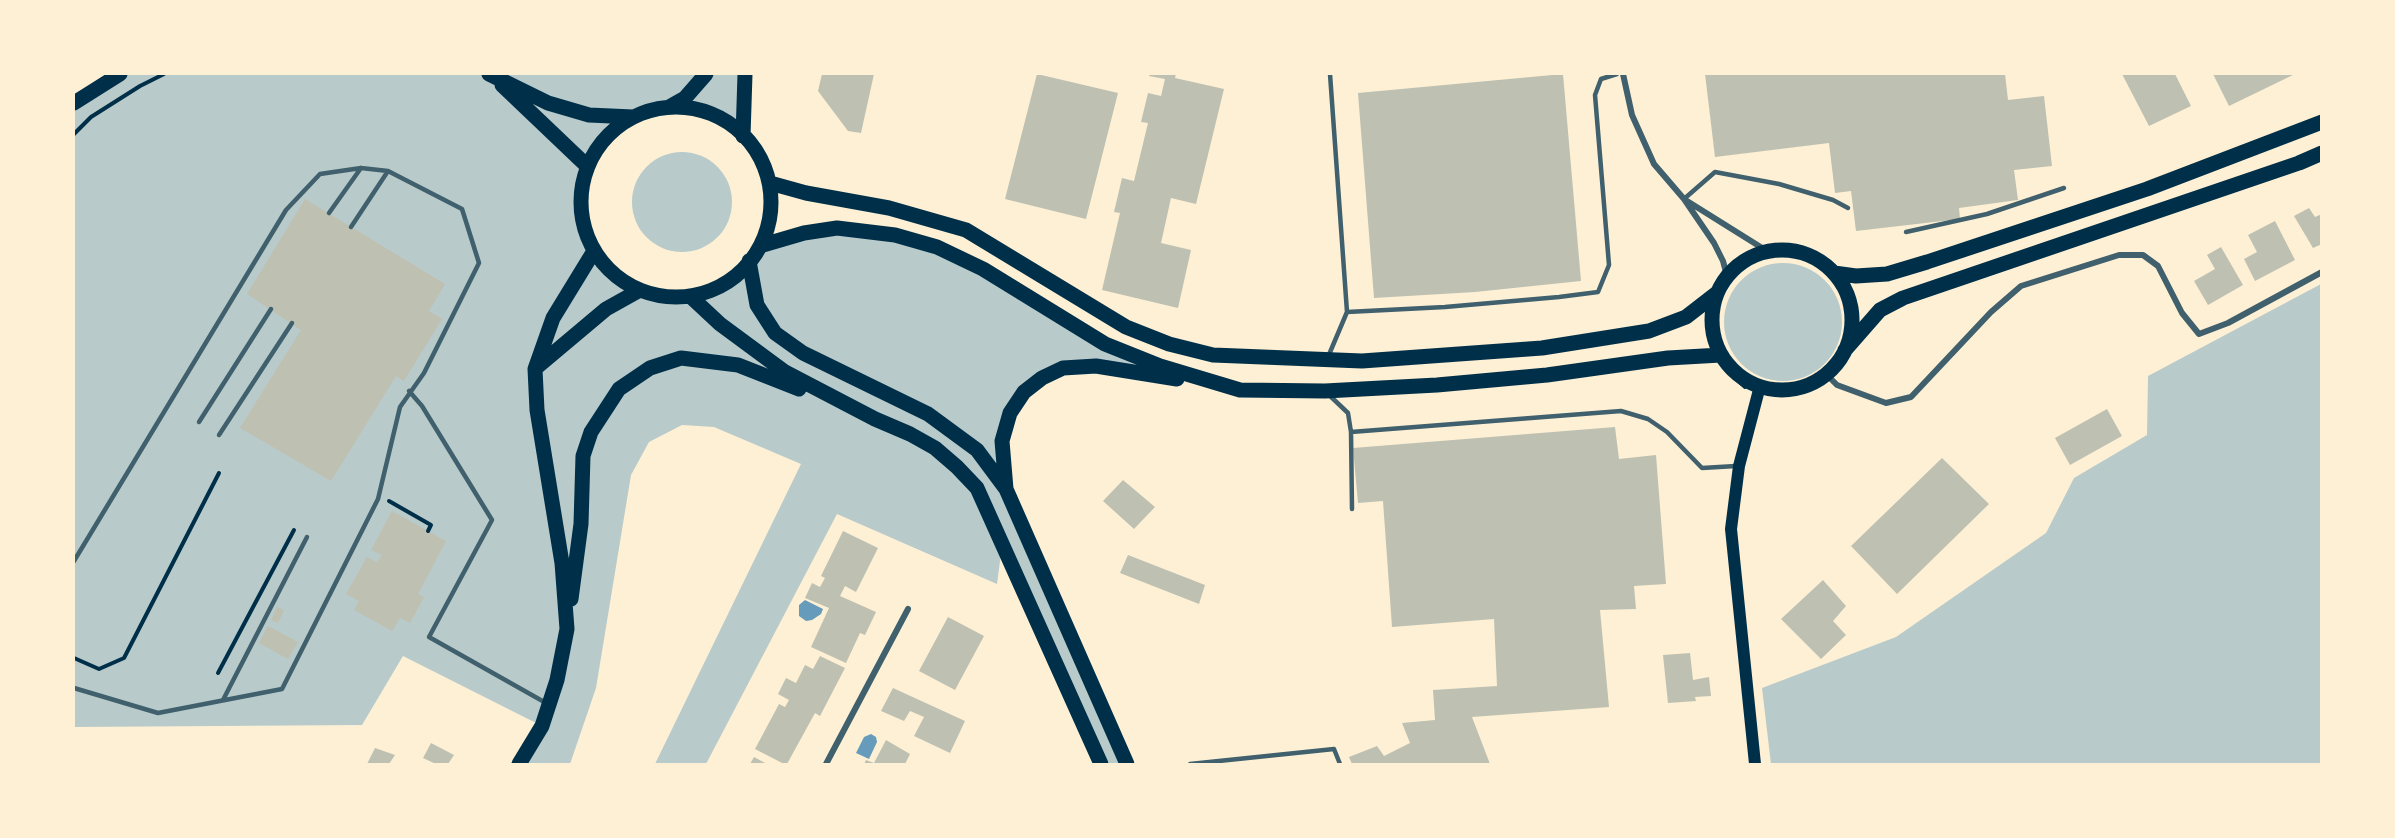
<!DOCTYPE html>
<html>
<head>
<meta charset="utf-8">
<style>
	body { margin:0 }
	#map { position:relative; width:2395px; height:838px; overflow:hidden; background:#fdf0d5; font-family:"Archivo Narrow",sans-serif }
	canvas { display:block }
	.frame { position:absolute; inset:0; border:75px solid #fdf0d5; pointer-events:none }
</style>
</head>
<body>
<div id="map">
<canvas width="2395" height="838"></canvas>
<div class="frame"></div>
</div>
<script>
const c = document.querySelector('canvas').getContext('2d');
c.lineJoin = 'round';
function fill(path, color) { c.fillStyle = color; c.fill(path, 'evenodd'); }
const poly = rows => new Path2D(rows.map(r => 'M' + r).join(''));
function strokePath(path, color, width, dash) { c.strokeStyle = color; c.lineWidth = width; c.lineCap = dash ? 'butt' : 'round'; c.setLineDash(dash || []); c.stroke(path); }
const green = poly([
	[111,74,745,74,736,128,720,117,688,107,669,107,646,111,621,124,597,147,587,166,581,185,580,210,594,251,613,274,641,290,661,296,690,296,723,284,749,261,763,245,837,228,937,247,1160,366,1064,368,1010,413,1006,489,1127,764,1101,764,1002,546,997,584,837,514,706,764,655,764,801,464,714,427,682,425,649,442,631,475,596,688,570,764,519,764,542,726,403,656,362,725,74,727,74,103],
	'632 202a50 50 0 1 1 100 0a50 50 0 1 1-100 0Z',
	'1724 322a59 59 0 1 1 118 0a59 59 0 1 1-118 0Z',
	[2321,284,2321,764,1771,764,1762,688,1896,637,2046,533,2074,478,2147,435,2148,376]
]);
const water = poly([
	[805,600,823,609,821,614,812,620,806,621,799,616,799,605],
	[871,734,876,737,877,742,869,759,856,753,864,737]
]);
const building = poly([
	[822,74,874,74,861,133,848,131,818,91],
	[1037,74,1118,93,1086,219,1005,199],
	[1150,74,1176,74,1175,78,1224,89,1196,204,1171,198,1161,243,1191,250,1178,308,1102,290,1120,213,1114,212,1122,178,1134,181,1148,123,1141,122,1148,93,1161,96,1165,79,1149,76],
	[1563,74,1581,281,1475,292,1374,298,1358,93],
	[1705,74,2005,74,2008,100,2044,96,2052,166,2014,170,2018,200,1959,208,1960,219,1856,231,1851,191,1835,193,1829,143,1715,157],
	[2122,74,2175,74,2191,106,2149,126],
	[2213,74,2295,74,2229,106],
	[305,199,445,284,429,311,442,319,404,381,396,376,331,481,240,428,301,330,247,294],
	[2309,208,2315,217,2322,214,2322,244,2313,248,2294,216],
	[2275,221,2295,260,2255,281,2244,259,2257,252,2248,235],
	[2221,247,2243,285,2208,305,2194,281,2215,269,2207,255],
	[2107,409,2122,436,2070,465,2055,438],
	[1615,427,1619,459,1656,455,1666,584,1634,586,1636,609,1600,610,1609,707,1472,717,1490,764,1352,764,1349,757,1377,746,1384,756,1410,743,1402,723,1435,720,1433,690,1497,686,1494,619,1392,627,1383,501,1358,503,1353,448],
	[1942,458,1989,504,1897,594,1851,546],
	[1123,480,1155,507,1134,529,1103,501],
	[392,511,446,541,418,594,424,597,410,623,400,618,392,631,354,610,359,601,346,594,367,557,377,562,382,555,371,550],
	[843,531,878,548,856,592,845,586,840,596,876,612,865,635,860,633,846,663,811,647,829,608,805,598,812,583,820,587,825,578,821,576],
	[1128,555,1205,585,1199,604,1120,573],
	[1823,580,1846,606,1833,621,1846,635,1821,659,1781,619],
	[277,607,284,610,278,623,271,620],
	[948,617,984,636,955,690,919,671],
	[268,626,298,642,288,659,259,643],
	[1690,653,1693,680,1709,677,1711,696,1695,697,1696,701,1668,703,1663,655],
	[820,656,845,668,820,716,815,713,787,764,784,764,755,749,779,704,785,707,789,700,778,694,786,678,796,683,805,665,813,669],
	[893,688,965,721,950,753,914,736,924,717,910,711,904,721,881,711],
	[886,740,910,754,905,764,864,764,866,760,874,763],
	[431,743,454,755,448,764,436,764,423,758],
	[375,748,395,755,389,764,367,764],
	[754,757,767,764,750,764]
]);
const path = poly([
	[74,134,91,117,140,86,164,74],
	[1726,370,1745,387],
	[389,501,431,525,428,531],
	[74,658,99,669,124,658,219,473],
	[218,673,294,530]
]);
const service = poly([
	[1684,199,1715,172,1779,184,1833,200,1848,208],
	[329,213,361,168],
	[351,227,388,171],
	[1906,232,1987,214,2064,188],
	[1347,312,1445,307,1559,297,1598,292,1609,265,1595,95,1601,79,1617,74],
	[1328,357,1347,312,1330,74],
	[409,391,422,406,492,520,429,637,546,703],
	[1328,394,1348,413,1351,432,1621,411,1648,419,1667,432,1702,468,1736,466],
	[199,422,271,309],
	[1351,432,1352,509],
	[219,435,292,323],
	[74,561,286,210,320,174,361,168,388,171,462,209,479,263,424,373,400,407,378,499,282,689,158,713,74,688],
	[223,700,307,537],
	[1190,764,1334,749,1340,764]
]);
const minor = poly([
	[1623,74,1632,115,1654,164,1684,199,1714,243,1723,261,1727,276],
	[1687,201,1767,251],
	[1826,374,1837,385,1886,403,1911,397,1991,312,2021,286,2119,255,2143,255,2158,266,2182,313,2199,334,2228,323,2322,272],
	[826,764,908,609]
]);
const secondary = poly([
	[1755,764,1731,529,1739,466,1760,386]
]);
const primary = poly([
	[489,74,548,103,589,115,633,117],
	[502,85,587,166],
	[74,103,120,74],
	[669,107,685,98,706,74],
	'581 202a95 95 0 1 1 190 0a95 95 0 1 1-190 0Z',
	[743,136,745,74],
	[770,183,806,193,889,208,966,230,1126,327,1169,344,1213,355,1362,361,1542,348,1649,331,1686,317,1717,293],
	[763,245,804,233,837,228,895,235,937,247,983,269,1105,344,1160,366,1240,390,1325,391,1437,385,1547,375,1668,358,1721,355],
	'1712 320a70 70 0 1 1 140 0a70 70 0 1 1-140 0Z',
	[749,261,757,305,775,333,803,353,928,414,977,450,1006,489,1127,764],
	[1834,273,1856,276,1887,274,1927,262,2147,189,2322,122],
	[690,296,720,324,785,372,875,419,910,434,935,448,957,467,977,488,1101,764],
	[1845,350,1880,310,1903,298,2299,163,2322,153],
	[537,367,606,309,640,290],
	[1006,489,1002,441,1010,413,1024,392,1042,378,1063,368,1096,366,1177,379],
	[571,599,581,524,583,456,591,432,619,389,650,368,681,358,738,365,799,389],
	[519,764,542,726,557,680,567,629,562,563,537,410,535,369,553,318,594,251]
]);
fill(green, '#b9caca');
fill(water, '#669bbc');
fill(building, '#bec0b2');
strokePath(path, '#003049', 4);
strokePath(service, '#3f606c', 4.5);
strokePath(minor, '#3f606c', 6);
strokePath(secondary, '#003049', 12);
strokePath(primary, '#003049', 15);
</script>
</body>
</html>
